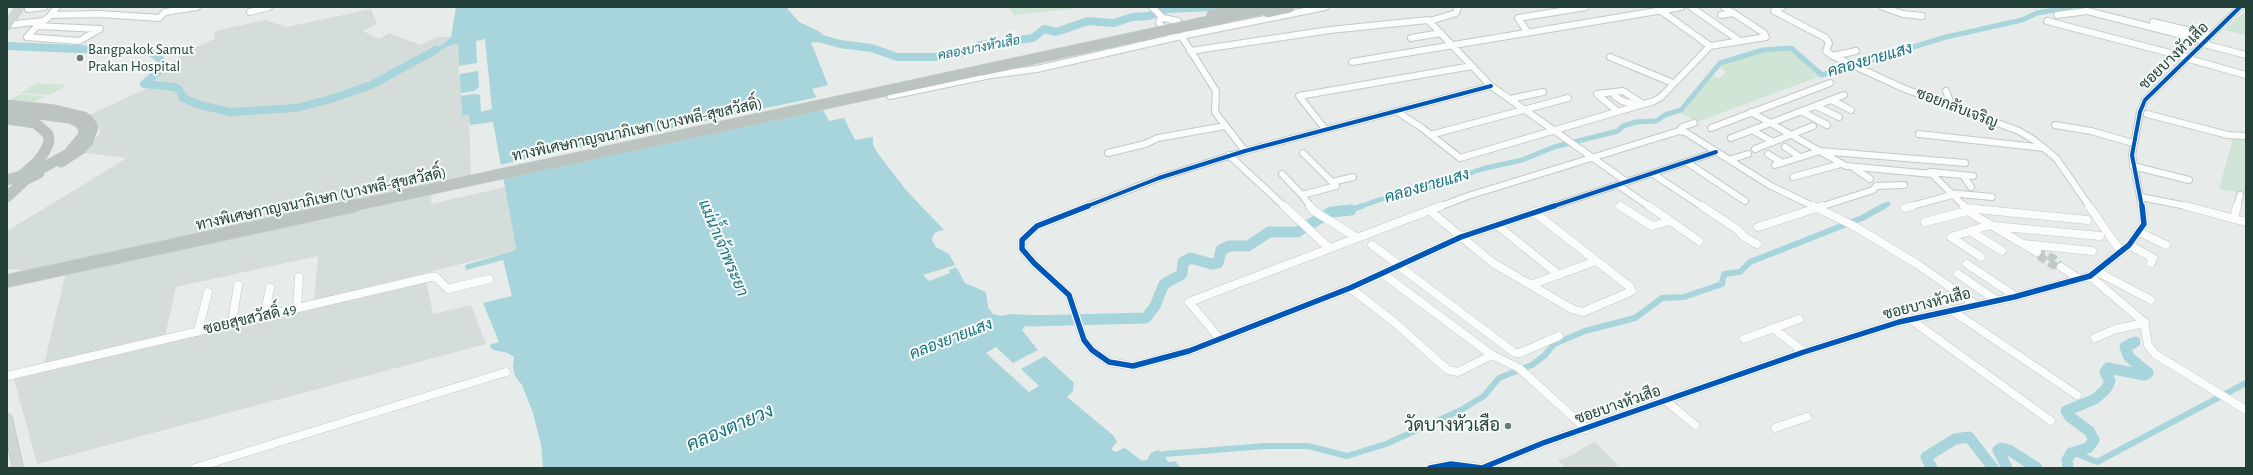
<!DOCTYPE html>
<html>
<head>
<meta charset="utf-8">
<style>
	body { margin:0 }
	#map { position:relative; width:2253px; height:475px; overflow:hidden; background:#e7ecea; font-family:"Alegreya Sans",sans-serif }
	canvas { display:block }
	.frame { position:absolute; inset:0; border:8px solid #234138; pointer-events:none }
</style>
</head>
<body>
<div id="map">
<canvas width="2253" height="475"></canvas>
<div class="frame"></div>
</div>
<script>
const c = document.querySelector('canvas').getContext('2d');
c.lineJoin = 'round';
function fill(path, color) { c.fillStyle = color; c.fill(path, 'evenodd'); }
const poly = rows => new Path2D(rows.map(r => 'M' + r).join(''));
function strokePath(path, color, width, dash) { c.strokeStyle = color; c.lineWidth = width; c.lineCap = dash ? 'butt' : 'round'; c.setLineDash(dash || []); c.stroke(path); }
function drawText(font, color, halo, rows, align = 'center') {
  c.font = font + ' "Alegreya Sans",Sarabun,sans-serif'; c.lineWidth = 4; c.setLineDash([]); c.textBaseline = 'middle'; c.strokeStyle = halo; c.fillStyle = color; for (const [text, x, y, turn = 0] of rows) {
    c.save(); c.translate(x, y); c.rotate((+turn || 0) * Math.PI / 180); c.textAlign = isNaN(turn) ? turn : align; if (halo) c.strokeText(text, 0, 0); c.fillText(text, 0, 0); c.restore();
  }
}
const built = poly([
	[371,9,377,24,363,31,379,39,389,33,421,45,437,37,451,37,445,43,422,56,431,55,451,45,458,44,462,116,469,115,471,179,432,189,431,204,505,187,516,248,513,251,314,301,318,256,176,287,165,336,44,364,66,272,7,269,7,231,127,158,86,153,72,159,90,145,100,133,99,125,87,116,143,90,155,81,180,55,214,39,215,31,265,20,287,27],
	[426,281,433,314,471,305,486,344,37,464,14,379],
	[1595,442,1618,465,1611,468,1565,468,1558,460,1573,455,1588,445]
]);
const green = poly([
	[1010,7,1070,7,1072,9,1013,15],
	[2246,11,2246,35,2224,30,2237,18],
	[1792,50,1821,76,1697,122,1680,112,1711,75,1719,78,1726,73,1719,66,1723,64,1759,53],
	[37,83,67,85,50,95,20,93],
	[20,94,44,96,34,102,9,100],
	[2233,138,2246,139,2246,194,2219,189]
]);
const water = poly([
	[456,7,786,7,799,22,822,33,810,40,828,85,812,89,829,121,844,118,855,140,873,137,873,145,879,155,906,190,944,230,936,232,933,236,932,240,936,247,949,254,965,283,986,292,988,307,993,314,1001,316,1012,314,1068,317,1069,322,1041,321,1026,325,1022,330,1038,350,1013,363,996,347,986,353,1029,392,1039,386,1021,369,1045,356,1074,383,1073,391,1067,397,1114,436,1117,442,1111,449,1115,452,1125,448,1142,461,1147,460,1151,453,1158,450,1164,454,1168,462,1175,461,1181,468,543,468,541,445,533,413,522,385,515,376,513,367,514,357,508,353,493,350,489,345,499,342,483,303,512,296,503,260,466,270,465,265,513,251,516,248,493,122,470,125,469,115,462,116,458,44,451,45,431,55,420,57,445,43,451,37]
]);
const pier = poly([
	[485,39,492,109,481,112,480,95,474,94,461,96,461,93,474,91,479,87,478,71,459,74,459,66,477,63,476,41],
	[818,97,824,108,502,179,499,165],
	[955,265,957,267,949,270,950,273,929,281,923,275]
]);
const canalFar1 = poly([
	[1359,207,1399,193,1428,188,1482,169,1522,160,1554,147,1618,131,1623,126,1636,122,1656,121,1665,115,1681,110,1720,63,1763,50,1791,48,1822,75,1946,37,2022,20,2037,13,2071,7],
	[1882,207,1888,204]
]);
const canal = poly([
	[1351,210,1362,206],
	[2073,452,2097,462,2246,383],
	[1158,457,1164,454,1265,446,1308,446,1347,456,1386,444,1461,410,1484,396,1499,378,1532,365,1545,355,1554,344,1585,331,1635,318,1662,298,1684,297,1722,284,1724,274,1740,272,1750,262,1862,218,1884,206]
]);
const riverFar1 = poly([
	[802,39,819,38,840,44,872,48,897,57,941,57,970,51,980,45,1033,38,1044,29,1056,32,1088,21,1114,23,1132,17,1149,16,1167,9,1213,7],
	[7,46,150,52,160,59,163,68,144,84,174,87,179,89,183,98,200,105,230,112,296,108,331,99,371,85,436,50]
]);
const river = poly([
	[1029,321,1146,318,1155,306,1164,284,1182,274,1183,262,1191,258,1212,264,1218,263,1221,250,1229,246,1248,246,1269,232,1297,232,1331,212,1351,210],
	[1932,468,1926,457,1955,439,1969,437,1993,468],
	[2007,468,1998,450,2001,448,2009,450,2037,468],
	[2068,468,2067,460,2071,453,2088,448,2094,440,2089,431,2070,417,2066,411,2095,399,2106,389,2110,381,2105,372,2108,368,2144,375,2148,373,2129,357,2125,347,2135,342]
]);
const minorTunnel = poly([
	[2037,252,2053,258,2061,267],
	[2039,256,2053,265,2061,267]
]);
const minorFar1 = poly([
	[1152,7,1163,18],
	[1691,7,1740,41],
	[1782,7,1774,11,1826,38,1829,43,1826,51,1833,56,1905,89,2019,131,2034,140,2056,158,2090,207],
	[1883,7,1903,14,1922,16],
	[28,9,44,7],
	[1660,10,1710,46],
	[250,12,269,7],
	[51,15,100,14,159,18,165,12,197,7],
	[1721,15,1734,13],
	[2057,15,2087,11,2206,41],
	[1163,18,1178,21,1185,30,1186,35,1177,37,1170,35,1159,23,1160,19,1163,18],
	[1430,21,1456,13,1458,7],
	[2047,21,2189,58],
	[2153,22,2211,36],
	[7,25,43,21],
	[37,26,100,29,79,41,27,37,37,26],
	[37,26,49,17,57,7],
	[1528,33,1518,18,1586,7],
	[1186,35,1325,7],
	[1182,37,1216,91,1215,112,1245,151],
	[1411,38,1441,33],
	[2204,44,2246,55],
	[1190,51,1330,30,1428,20,1491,86,1627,182],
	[1833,56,1856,51],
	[1610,57,1673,83],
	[2189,59,2246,75],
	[1352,62,1681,7],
	[890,96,991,75,1037,69,1177,37],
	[1615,96,1622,101,1637,105],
	[1510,99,1543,92],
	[1831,100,1851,110],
	[1945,105,1949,99,1946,91],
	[1816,106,1839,117],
	[1396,111,1422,128,1460,158,1654,101,1661,97,1710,46,1766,37,1764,33,1724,7],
	[1617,111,1597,94,1623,91,1643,104],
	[1801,111,1827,125],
	[1751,112,1846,166,1932,174,1965,207],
	[2147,114,2228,135,2246,136],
	[2055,125,2091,131,2133,143],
	[1711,128,1830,83],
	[1325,129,1299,96,1472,66],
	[1752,130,1773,142],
	[1679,131,1682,127,1694,123],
	[1919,134,2044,148],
	[1430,135,1568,98],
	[1731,138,1844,95],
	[1785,147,1800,157],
	[1755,149,1813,126],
	[1108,153,1145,144,1158,138,1225,126],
	[1303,153,1336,186,1302,195,1311,207],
	[1768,154,1782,163],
	[1229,155,1285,207],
	[1729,160,1748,154],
	[1688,163,1745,201],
	[1775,165,1820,151,1965,163],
	[2133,166,2189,180],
	[1854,168,1870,179],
	[1930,172,1973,176],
	[1282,174,1302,195],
	[1653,174,1703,207],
	[1963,175,1971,187],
	[1793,177,1841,164],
	[1333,182,1353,177],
	[1618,185,1650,207],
	[1949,193,1992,197],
	[2141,197,2191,207],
	[1620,206,1622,207],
	[1085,207,1159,178,1245,151,1491,86],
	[1439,207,1468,196,1679,131,1685,132,1771,186,1815,207],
	[1551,207,1716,152],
	[1820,207,1873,190,1876,186,1904,185],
	[1908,207,1952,195],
	[2142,207,2132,155,2140,112,2145,100,2240,7],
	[2237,207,2240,195]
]);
const minor = poly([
	[1088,206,1037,226,1022,240,1022,249,1034,263,1069,295,1084,340,1092,350,1109,362,1133,366,1189,351,1350,288,1461,237,1554,206],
	[1284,206,1329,248],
	[1310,206,1314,211,1356,237],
	[1620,206,1652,226,1670,221],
	[1649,206,1699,241],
	[1702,206,1738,230,1744,237,1757,244],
	[1813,206,1854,226,1917,264,1976,305],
	[1964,206,1972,214,2037,252],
	[2089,206,2121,252],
	[2186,206,2246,222],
	[1905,208,1912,206],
	[1966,208,2087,220],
	[1430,211,1493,263,1572,309,1583,312,1632,291,1630,287,1534,212],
	[2234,219,2237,206],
	[1925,222,1968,211],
	[1497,225,1559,275],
	[1993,226,2100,236],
	[1758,227,1823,206],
	[1970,231,2002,251],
	[2139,232,2166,245],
	[2024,244,2092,251],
	[1372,245,1400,266],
	[2129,245,2153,258,2151,263],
	[1981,257,1951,237,1990,225],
	[1967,264,2015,296],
	[1399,266,1515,353,1520,353,1559,336],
	[2061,267,2079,279],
	[2096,271,2151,300],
	[1383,274,1492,355,1519,368,1586,429],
	[1958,274,1996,300],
	[2090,276,2144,322,2148,345,2155,354,2246,410],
	[1530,285,1596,261],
	[1350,288,1393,321,1448,370,1458,372,1492,355],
	[297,308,299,277],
	[1951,310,2077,395],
	[264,316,270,288],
	[1910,319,2051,421],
	[232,323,238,285],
	[1773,328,1804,352],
	[198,331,208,292],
	[2095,338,2116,329,2145,323],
	[1220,339,1189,302,1441,206],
	[1744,339,1799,319],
	[7,376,431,277,436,277,448,289,489,279],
	[1666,401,1695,425],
	[1775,428,1807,417],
	[195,468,506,372],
	[1430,468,1451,464,1482,468,1543,443,1804,352,1899,322,2014,297,2090,276,2129,245,2144,224,2142,206]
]);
const majorFar1 = poly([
	[7,26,20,7]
]);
const major = poly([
	[7,419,18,468]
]);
const highwayFar1 = poly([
	[1212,15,1247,7],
	[7,105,55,110,84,117,89,121,93,127,88,141,81,149,61,162],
	[7,119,35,123,48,134,49,142,45,151,38,161,20,177],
	[7,197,25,180,39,173],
	[348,207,982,70]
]);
const highway = poly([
	[7,281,353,206]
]);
const highwayBridge = poly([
	[1267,12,1290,7],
	[982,70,1274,7],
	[7,180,37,171,68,154,83,136,84,129,79,122,69,118,8,110]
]);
const cyclewayFar1 = poly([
	[1085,207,1159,178,1245,151,1491,86],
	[1551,207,1716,152],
	[2142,207,2132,155,2140,112,2145,100,2240,7]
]);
const cycleway = poly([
	[1088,206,1037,226,1022,240,1022,249,1034,263,1069,295,1084,340,1092,350,1109,362,1133,366,1189,351,1350,288,1461,237,1554,206],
	[1430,468,1451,464,1482,468,1543,443,1804,352,1899,322,2014,297,2090,276,2129,245,2144,224,2142,206]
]);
const markers = [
	[80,58,4,"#687d76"],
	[1508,426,4,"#687d76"]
];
const farWaternames = [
	["คลองบางหัวเสือ",979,48,-11]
];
const poiNames = [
	["Bangpakok Samut",88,49],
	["Prakan Hospital",88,66]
];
const streetNames = [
	["ซอยบางหัวเสือ",2174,56,-44],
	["ซอยกลับเจริญ",1957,108,21],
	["ทางพิเศษกาญจนาภิเษก (บางพลี-สุขสวัสดิ์)",637,130,-12],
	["ทางพิเศษกาญจนาภิเษก (บางพลี-สุขสวัสดิ์)",321,199,-12],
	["ซอยบางหัวเสือ",1927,304,-14],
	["ซอยสุขสวัสดิ์ 49",250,319,-13],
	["ซอยบางหัวเสือ",1618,405,-19]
];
const waterNames = [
	["คลองยายแสง",1870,60,-16],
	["คลองยายแสง",1427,186,-16],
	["แม่น้ำเจ้าพระยา",723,248,67],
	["คลองยายแสง",951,339,-21]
];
const nearPoinames = [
	["วัดบางหัวเสือ",1500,426]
];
const nearWaternames = [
	["คลองตายวง",730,428,-23]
];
fill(built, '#d5ddda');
fill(green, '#d0e5d6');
fill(water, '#a7d5db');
fill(pier, '#e7ecea');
strokePath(canalFar1, '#a7d5db', 5);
strokePath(canal, '#a7d5db', 6);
strokePath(riverFar1, '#a7d5db', 8);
strokePath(river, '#a7d5db', 11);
strokePath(minorTunnel, '#c0cac6', 8, [8, 4]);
strokePath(minorFar1, '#c4c9c7', 8);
strokePath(minor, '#c4c9c7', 9);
strokePath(majorFar1, '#c2cbc8', 9);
strokePath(major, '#c2cbc8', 12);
strokePath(highwayFar1, '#c2cbc8', 11);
strokePath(highway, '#c2cbc8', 14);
strokePath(minorFar1, '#fbfcfc', 6);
strokePath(minor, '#fbfcfc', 8);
strokePath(majorFar1, '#cfd7d5', 8);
strokePath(major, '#cfd7d5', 10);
strokePath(highwayFar1, '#bbc4c1', 10);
strokePath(highway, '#bbc4c1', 12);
strokePath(highwayBridge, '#c2cbc8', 11, []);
strokePath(highwayBridge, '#bbc4c1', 10);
strokePath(cyclewayFar1, '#0057b8', 4);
strokePath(cycleway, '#0057b8', 5.5);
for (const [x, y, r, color] of markers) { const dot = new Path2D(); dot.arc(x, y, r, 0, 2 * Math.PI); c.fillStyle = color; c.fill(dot); strokePath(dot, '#f6faf8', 1.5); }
drawText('italic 13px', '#1a7280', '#f6faf8', farWaternames);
drawText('15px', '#234138', '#f6faf8', poiNames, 'left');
drawText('15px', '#234138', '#f6faf8', streetNames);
drawText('italic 16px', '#1a7280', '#f6faf8', waterNames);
drawText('18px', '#234138', '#f6faf8', nearPoinames, 'right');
drawText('italic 19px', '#1a7280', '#f6faf8', nearWaternames);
</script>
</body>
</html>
